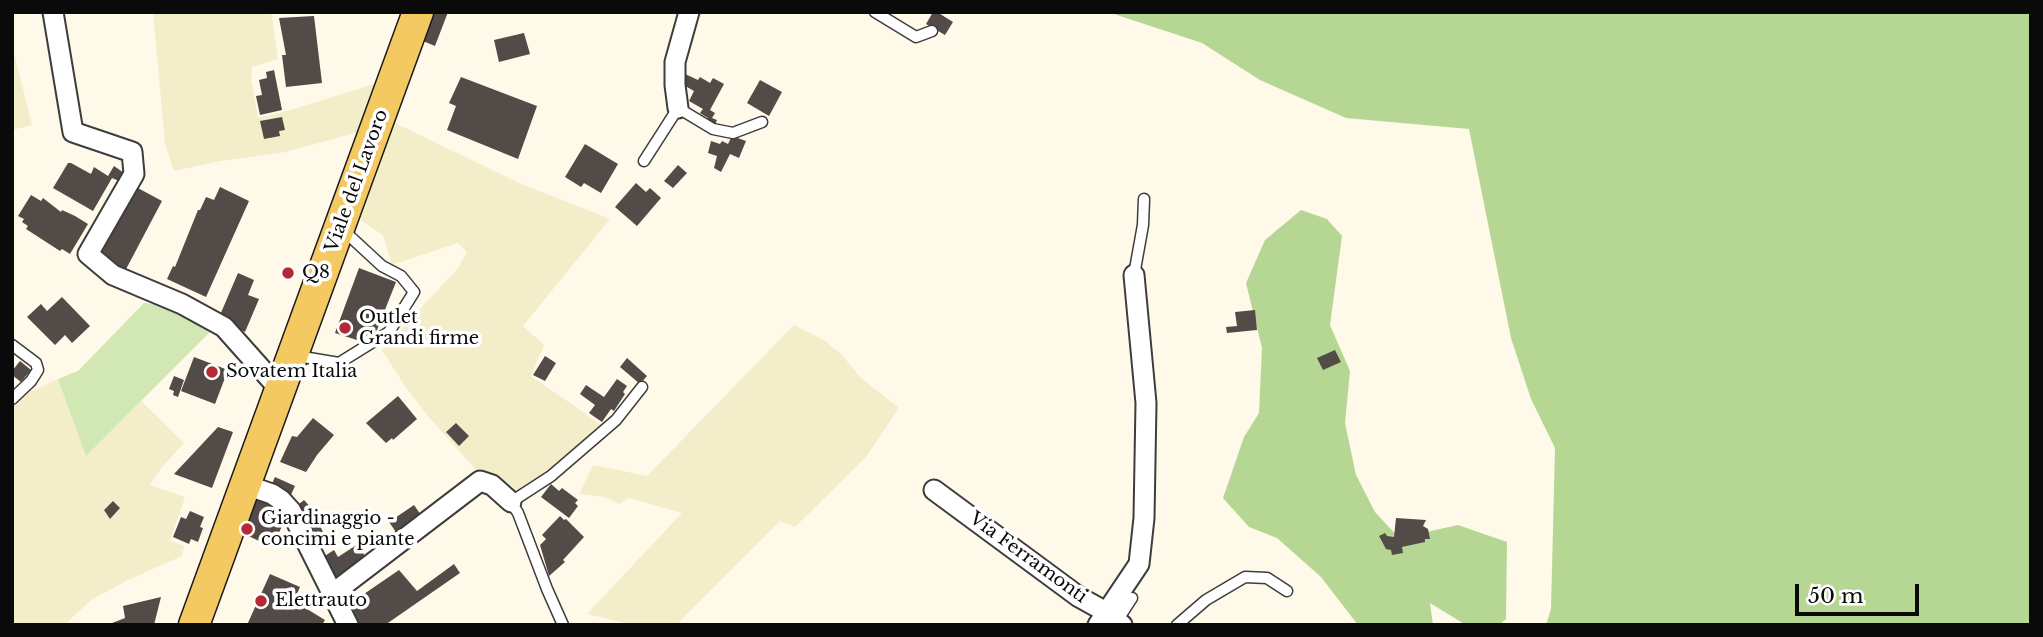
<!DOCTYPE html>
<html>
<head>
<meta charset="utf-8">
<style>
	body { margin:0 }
	#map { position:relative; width:2043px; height:637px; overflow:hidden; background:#fef9e8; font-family:"Libre Baskerville",serif }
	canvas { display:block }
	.frame { position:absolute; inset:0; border:14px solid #0a0a0a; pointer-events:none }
	.scale { position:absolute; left:1795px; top:584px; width:124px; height:32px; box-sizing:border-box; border:4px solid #0a0a0a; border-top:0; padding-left:9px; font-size:21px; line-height:24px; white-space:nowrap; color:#0a0a0a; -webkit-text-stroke:5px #fff; paint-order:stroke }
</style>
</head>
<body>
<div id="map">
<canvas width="2043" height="637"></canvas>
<div class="frame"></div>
<div class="scale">50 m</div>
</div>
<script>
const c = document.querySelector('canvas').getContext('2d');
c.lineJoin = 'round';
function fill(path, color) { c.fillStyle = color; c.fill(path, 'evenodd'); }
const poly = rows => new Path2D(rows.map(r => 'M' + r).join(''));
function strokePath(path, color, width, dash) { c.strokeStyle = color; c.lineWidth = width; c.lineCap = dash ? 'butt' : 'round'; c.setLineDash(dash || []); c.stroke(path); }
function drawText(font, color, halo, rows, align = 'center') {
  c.font = font + ' "Libre Baskerville",serif'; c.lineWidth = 7; c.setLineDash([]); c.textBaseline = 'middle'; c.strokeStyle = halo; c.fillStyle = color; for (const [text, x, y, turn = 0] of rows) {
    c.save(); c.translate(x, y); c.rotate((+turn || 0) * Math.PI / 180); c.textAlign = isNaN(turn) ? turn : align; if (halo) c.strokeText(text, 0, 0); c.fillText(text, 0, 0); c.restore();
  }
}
const farmland = poly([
	[153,12,271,12,278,59,252,67,251,77,258,118,291,110,377,83,358,132,286,152,220,161,174,171,165,144],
	[12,45,32,125,12,130],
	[395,123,519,183,610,219,523,326,544,345,531,376,603,426,553,472,520,493,513,494,502,488,476,470,428,416,405,386,382,350,458,268,467,252,458,243,392,265,383,235,360,220],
	[794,325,824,340,841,354,861,378,899,408,866,457,795,527,780,521,676,625,635,625,587,614,682,513,628,498,619,504,605,497,579,494,593,465,647,476],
	[58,379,86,455,141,401,184,443,162,467,150,485,185,497,170,540,184,546,182,556,128,580,91,600,64,625,12,625,12,406,24,395]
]);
const green = poly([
	[144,303,156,304,212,330,86,456,58,379,78,371]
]);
const forest = poly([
	[1108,12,2031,12,2031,625,1546,625,1551,609,1555,448,1531,399,1511,338,1469,129,1346,118,1260,80,1202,43],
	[1301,210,1327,219,1342,236,1330,325,1350,371,1345,423,1356,475,1375,512,1399,538,1458,525,1507,542,1506,619,1499,625,1466,625,1430,603,1433,625,1358,625,1321,577,1277,538,1249,527,1223,498,1244,437,1259,413,1262,348,1246,283,1265,240]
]);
const building = poly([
	[434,12,448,12,435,46,423,41],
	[933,12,937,12,953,22,945,35,926,24],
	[314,16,322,83,286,87,282,55,286,55,279,18],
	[524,33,530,54,499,62,494,40],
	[274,70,282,110,260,115,256,96,262,95,259,80,267,78,266,72],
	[685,74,698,80,700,77,710,83,713,78,724,84,710,110,715,113,712,118,717,120,714,127,706,122,708,118,700,113,703,109,689,101,694,91,680,83],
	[461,77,537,106,518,159,447,130,456,106,449,103],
	[760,80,782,92,769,116,747,103],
	[282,117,285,130,279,131,280,136,264,139,260,121],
	[732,136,746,141,739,158,730,154,721,172,714,168,717,156,708,153,711,141,720,144,722,141,728,144],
	[585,144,618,164,601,193,584,183,581,187,565,177],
	[68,163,71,163,91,174,94,167,108,176,114,166,124,173,119,181,112,178,93,211,53,188],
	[678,165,687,173,673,188,664,181],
	[636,183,646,192,650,188,661,198,637,226,615,207],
	[136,187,162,201,124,273,98,260],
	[220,187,249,201,206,297,167,279,173,266,175,267,198,210,200,210,206,197,214,200],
	[31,195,41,201,43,198,61,212,62,210,75,216,88,224,70,254,62,249,60,251,26,229,28,226,22,222,24,219,18,216],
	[359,268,396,282,377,330,360,341,335,333],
	[238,273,254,280,248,295,259,299,245,332,232,325,220,315],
	[62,297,90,326,72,343,65,335,55,345,27,317,41,304,47,311],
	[1255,310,1257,330,1227,333,1226,327,1237,326,1235,312],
	[1335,350,1341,362,1323,370,1317,358],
	[545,356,556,363,545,381,533,375],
	[194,357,228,370,215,404,181,391],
	[627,358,647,376,640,384,620,367],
	[20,361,31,370,21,382,12,375,12,371],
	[174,376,184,380,178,397,173,395,174,391,169,389],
	[617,379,627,386,623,392,625,394,614,411,611,409,602,422,589,413,595,405,580,394,586,385,604,397],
	[398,396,417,419,393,440,392,438,386,443,366,423],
	[313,418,334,435,317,455,306,472,280,462,292,436,297,437],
	[456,423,469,436,459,446,446,432],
	[218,427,233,432,212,488,174,474],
	[275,477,295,486,289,499,269,490],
	[551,484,559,491,562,488,578,500,575,503,578,506,569,518,541,497],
	[260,497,288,514,272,547,242,533,255,501],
	[304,500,313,510,302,519,294,508],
	[113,501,120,508,110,519,104,510],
	[414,505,423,518,398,535,389,522],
	[190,511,204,517,200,527,203,528,198,542,191,539,189,544,173,537,181,517,186,519],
	[560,516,564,520,566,519,584,537,563,560,565,562,549,576,540,545,546,539,542,535],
	[1396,518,1426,520,1423,526,1428,529,1430,539,1425,539,1425,542,1402,547,1403,553,1392,555,1391,550,1386,549,1379,536,1385,533,1387,536,1394,537],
	[318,521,326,539,314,544,306,527],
	[358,544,364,554,363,560,348,570,352,575,337,584,320,559,334,550,338,557],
	[454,564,460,573,385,625,351,625,345,607,399,570,417,591],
	[270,574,300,587,294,601,325,620,322,625,247,625],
	[161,597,154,625,107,625,125,618,123,606]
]);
const lane = poly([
	[875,12,916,37,932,31],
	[644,161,678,108,713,129,733,133,762,122],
	[1134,275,1143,225,1144,199],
	[12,345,36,363,38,370,31,381,12,399],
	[297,356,339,363,389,332,414,292,401,276,382,266,343,230],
	[1117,621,1132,598],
	[563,625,547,589,518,513,511,502,551,476,616,420,642,387],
	[1177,625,1206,600,1245,577,1267,578,1287,591]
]);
const street = poly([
	[53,12,73,132,132,152,134,174,88,254,113,275,182,304,224,327,281,391],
	[678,108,675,85,675,62,689,12],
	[246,485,272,494,281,500,291,511,348,625],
	[934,490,1079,597,1106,612,1122,625],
	[332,594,480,481,492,485,511,502],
	[1098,625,1139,564,1144,518,1146,403,1134,275]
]);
const primary = poly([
	[194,625,418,12]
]);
const markers = [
	[288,273,7,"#b52836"],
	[345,328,7,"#b52836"],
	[212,372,7,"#b52836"],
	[247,529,7,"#b52836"],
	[261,601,7,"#b52836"]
];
const streetNames = [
	["Viale del Lavoro",357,181,-70],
	["Via Ferramonti",1028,558,36]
];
const poiNames = [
	["Q8",302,273],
	["Outlet",359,318],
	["Grandi firme",359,339],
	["Sovatem Italia",226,372],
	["Giardinaggio -",261,519],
	["concimi e piante",261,540],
	["Elettrauto",275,601]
];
fill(farmland, '#f3edca');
fill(green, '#d1e7b4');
fill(forest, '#b6d794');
fill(building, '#524b47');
strokePath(lane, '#3d3d3d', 13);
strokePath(street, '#3d3d3d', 23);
strokePath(primary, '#1b1b1b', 33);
strokePath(lane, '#fff', 10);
strokePath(street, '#fff', 19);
strokePath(primary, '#f5c962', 30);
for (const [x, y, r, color] of markers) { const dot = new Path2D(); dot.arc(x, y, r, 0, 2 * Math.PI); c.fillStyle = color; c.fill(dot); strokePath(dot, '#fff', 2.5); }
drawText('18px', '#0a0a0a', '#fff', streetNames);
drawText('18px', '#0a0a0a', '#fff', poiNames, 'left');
</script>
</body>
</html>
